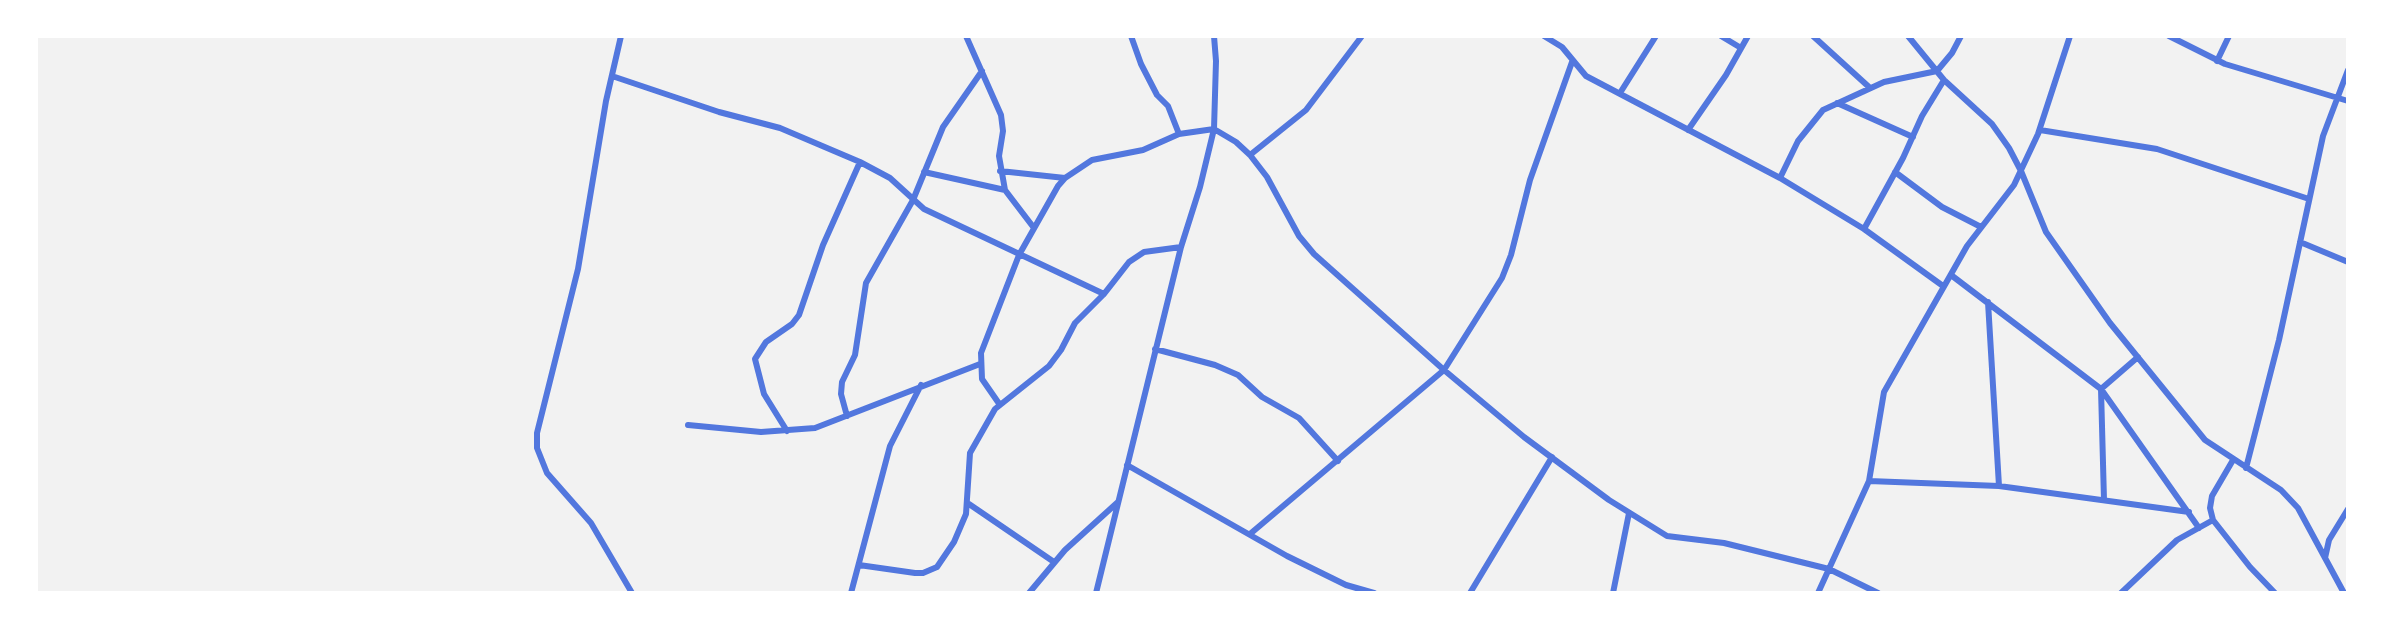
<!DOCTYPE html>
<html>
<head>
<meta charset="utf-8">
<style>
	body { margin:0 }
	#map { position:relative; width:2384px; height:629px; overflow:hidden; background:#f2f2f2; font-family:Commissioner,sans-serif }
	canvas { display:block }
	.frame { position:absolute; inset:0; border:38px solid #fff; pointer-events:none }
</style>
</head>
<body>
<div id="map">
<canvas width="2384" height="629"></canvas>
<div class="frame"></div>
</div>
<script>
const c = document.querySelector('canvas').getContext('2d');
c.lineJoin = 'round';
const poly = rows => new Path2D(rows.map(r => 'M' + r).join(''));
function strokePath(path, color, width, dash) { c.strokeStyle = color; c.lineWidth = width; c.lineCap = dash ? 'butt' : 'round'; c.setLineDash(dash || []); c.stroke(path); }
const minor = poly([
	[621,36,606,101,578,269,537,433,537,448,547,473,591,523,632,593],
	[966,36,1001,115,1003,131,999,156,1005,190,1034,228],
	[1131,36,1141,64,1157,95,1168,106,1179,134],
	[1544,36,1562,47,1586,76,1780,178,1864,229,1943,286],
	[1721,36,1741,48],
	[1813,36,1869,87],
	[1908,36,1944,80,1992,124,2009,148,2021,171,2046,232,2110,323,2205,440,2281,490,2298,508,2344,593],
	[2169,36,2225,64,2348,101],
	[2217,61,2229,36],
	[612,76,719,112,780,128,860,162,890,178,924,209,1104,294],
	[1620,93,1656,36],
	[1837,103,1913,137],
	[1688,130,1726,75,1748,36],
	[2040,130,2157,149,2309,199],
	[1250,155,1306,110,1362,36],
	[1000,171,1065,178],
	[924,172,1005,190],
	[1895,172,1942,207,1981,227],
	[1780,178,1798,141,1823,110,1884,82,1937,71,1952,53,1961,36],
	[1864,229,1903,158,1922,116,1944,80],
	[2300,242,2348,262],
	[1951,275,2101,389,2199,528],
	[1988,302,1999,486],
	[1155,349,1215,365,1238,375,1262,397,1299,418,1338,461],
	[1000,405,982,379,981,353,1019,255,1058,186,1065,178,1092,160,1143,150,1179,134,1214,129,1236,142,1250,155,1267,177,1299,236,1314,254,1444,370,1524,437,1609,500,1667,536,1724,543,1829,569,1878,593],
	[847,416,841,394,842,382,855,355,866,283,913,200,943,127,982,71],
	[688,425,761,432,815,428,980,364],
	[787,431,764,394,755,359,766,342,792,324,799,315,823,245,860,162],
	[2233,460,2212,496,2210,508,2213,520,2250,567,2275,593],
	[1127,465,1287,556,1346,585,1374,593],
	[2246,468,2279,340,2323,136,2348,70],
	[1869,481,1999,486,2189,512],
	[2104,500,2101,389,2138,357],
	[969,504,1054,562],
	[1250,534,1444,370,1502,278,1511,255,1530,180,1572,62],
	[2325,558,2329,540,2348,509],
	[859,565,915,573,923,573,937,567,954,542,966,514,970,453,995,409,1049,366,1061,350,1075,323,1104,294,1129,262,1144,252,1181,247],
	[851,593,890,446,921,385],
	[1029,593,1065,550,1118,502],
	[1096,593,1181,247,1200,187,1214,129,1216,61,1214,36],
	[1470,593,1552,457],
	[1613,593,1629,513],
	[1818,593,1869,481,1884,392,1967,246,2014,185,2038,134,2070,36],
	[2121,593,2177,540,2213,520]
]);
strokePath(minor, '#5277de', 6);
</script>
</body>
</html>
